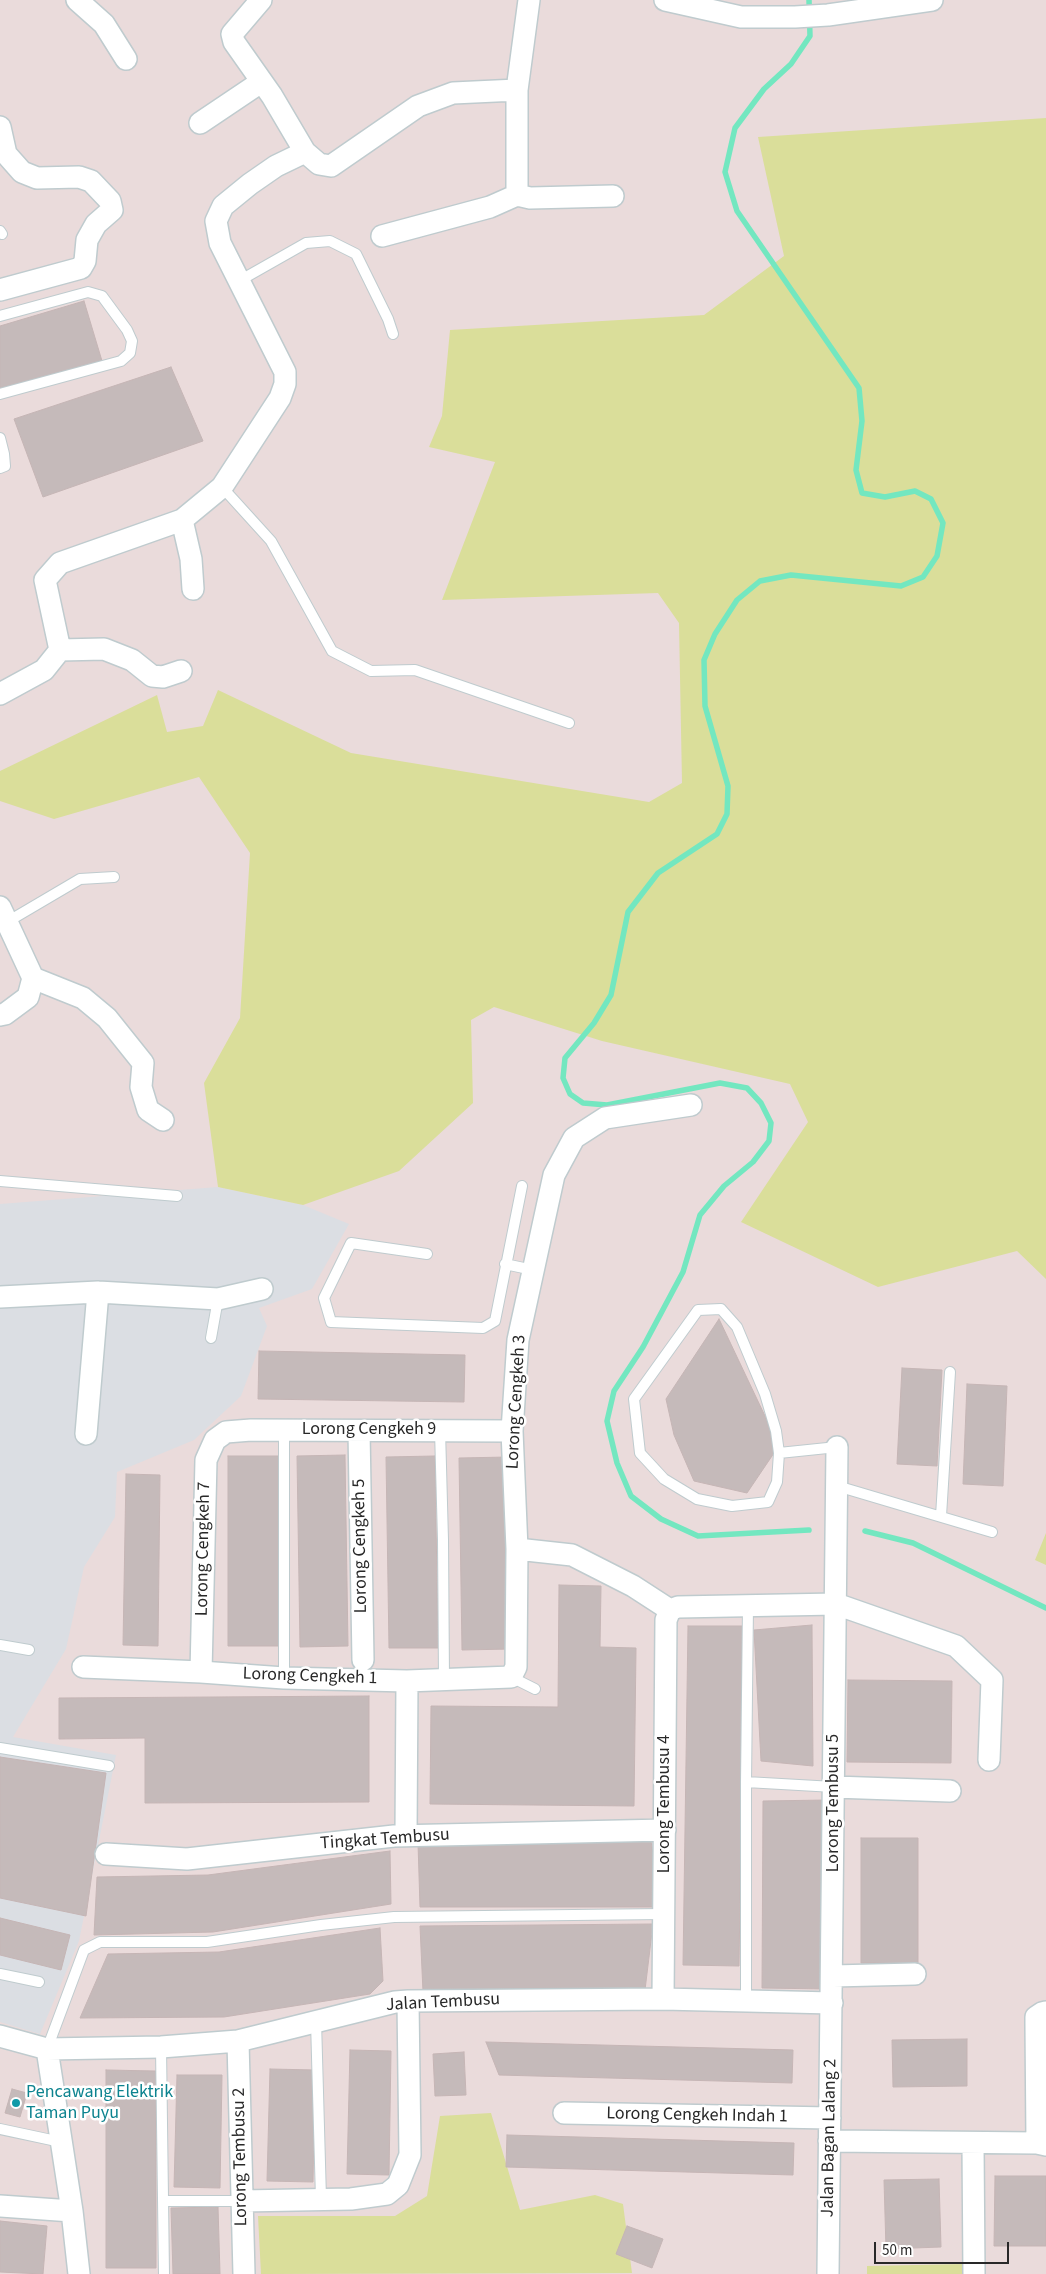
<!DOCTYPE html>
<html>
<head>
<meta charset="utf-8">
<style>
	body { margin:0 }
	#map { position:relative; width:1046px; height:2274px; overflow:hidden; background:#eadbdb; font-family:"Source Sans 3",sans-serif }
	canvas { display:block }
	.scale { position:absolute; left:874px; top:2242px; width:135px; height:22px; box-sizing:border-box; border:2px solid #282828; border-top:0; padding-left:6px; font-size:15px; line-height:18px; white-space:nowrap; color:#282828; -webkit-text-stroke:4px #fff; paint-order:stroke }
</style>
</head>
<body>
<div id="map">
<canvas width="1046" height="2274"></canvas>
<div class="scale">50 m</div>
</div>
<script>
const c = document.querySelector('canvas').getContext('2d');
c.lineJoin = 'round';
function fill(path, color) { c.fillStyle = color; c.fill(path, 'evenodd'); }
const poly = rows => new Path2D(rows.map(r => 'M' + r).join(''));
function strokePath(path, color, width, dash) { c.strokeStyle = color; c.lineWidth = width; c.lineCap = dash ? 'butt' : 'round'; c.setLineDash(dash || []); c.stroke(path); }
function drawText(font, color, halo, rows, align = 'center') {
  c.font = font + ' "Source Sans 3",sans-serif'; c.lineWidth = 5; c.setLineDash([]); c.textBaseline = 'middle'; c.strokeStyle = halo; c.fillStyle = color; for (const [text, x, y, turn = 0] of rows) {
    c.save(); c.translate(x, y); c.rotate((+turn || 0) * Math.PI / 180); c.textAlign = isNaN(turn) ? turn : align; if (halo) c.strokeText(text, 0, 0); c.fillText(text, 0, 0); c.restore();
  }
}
const industrial = poly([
	[218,1187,303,1205,349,1224,312,1289,259,1308,267,1326,241,1396,194,1440,117,1472,115,1517,84,1567,66,1649,13,1737,116,1755,79,1941,40,2034,0,2022,0,1204]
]);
const green = poly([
	[1046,118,1046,1279,1017,1251,878,1287,741,1222,808,1122,790,1084,602,1041,494,1007,471,1020,473,1103,399,1171,303,1205,218,1187,204,1083,240,1018,250,853,199,777,54,819,0,801,0,771,157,695,167,732,203,726,218,690,351,753,649,802,682,783,679,623,658,593,442,600,495,462,429,447,442,416,450,330,704,315,784,256,758,137],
	[1046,1533,1046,1565,1035,1560],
	[491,2113,520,2210,595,2195,623,2204,632,2273,261,2274,258,2216,395,2216,427,2196,440,2116],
	[966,2264,966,2274,867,2274,867,2266]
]);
const stream = poly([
	[809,1530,698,1536,661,1519,631,1496,617,1463,607,1421,614,1391,643,1347,683,1272,700,1215,724,1186,753,1162,769,1141,771,1123,761,1103,747,1088,720,1083,607,1105,583,1103,570,1094,563,1078,565,1058,594,1023,611,995,628,912,658,873,717,834,727,814,728,786,705,706,704,660,715,634,737,600,760,581,791,575,901,586,923,577,937,556,943,523,931,499,915,491,885,497,862,493,856,470,862,421,859,388,737,211,725,172,735,128,764,89,791,64,810,36,809,0],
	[865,1531,913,1543,1046,1608]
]);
const building = poly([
	[84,301,102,361,0,391,0,326,84,301],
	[171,367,203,441,43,497,14,419,171,367],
	[719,1319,774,1435,774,1453,747,1493,694,1481,674,1435,666,1399,719,1319],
	[259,1351,465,1355,464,1402,258,1399,259,1351],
	[902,1368,942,1370,937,1466,897,1464,902,1368],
	[967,1384,1007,1386,1003,1486,963,1484,967,1384],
	[345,1455,348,1646,300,1647,297,1456,345,1455],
	[228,1456,281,1456,281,1646,228,1646,228,1456],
	[435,1456,438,1648,389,1648,386,1457,435,1456],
	[508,1457,511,1649,462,1650,459,1458,508,1457],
	[126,1474,160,1475,158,1646,123,1645,126,1474],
	[559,1585,601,1586,600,1647,636,1648,634,1806,430,1804,431,1706,558,1707,559,1585],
	[812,1625,813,1766,761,1761,754,1630,812,1625],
	[688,1626,744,1626,739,1966,683,1965,688,1626],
	[848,1680,952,1681,951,1763,847,1762,848,1680],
	[369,1696,369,1802,145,1803,145,1738,59,1739,59,1698,369,1696],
	[0,1757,106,1773,86,1916,0,1898,0,1757],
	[827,1800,828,1989,762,1988,763,1801,827,1800],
	[861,1838,918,1838,918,1963,861,1963,861,1838],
	[651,1841,661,1907,420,1907,418,1843,651,1841],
	[390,1851,391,1904,213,1932,94,1935,97,1877,208,1875,390,1851],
	[0,1918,70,1935,61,1970,0,1955,0,1918],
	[653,1924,645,1990,423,1992,420,1926,653,1924],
	[380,1928,383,1981,370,1994,224,2017,80,2018,108,1954,219,1952,380,1928],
	[967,2039,967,2086,893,2087,892,2040,967,2039],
	[486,2042,793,2050,792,2083,499,2075,486,2042],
	[350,2050,391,2051,389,2175,347,2174,350,2050],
	[464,2052,466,2095,435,2096,433,2054,464,2052],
	[270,2069,315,2070,313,2182,267,2181,270,2069],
	[106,2070,156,2071,156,2268,106,2268,106,2070],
	[177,2075,222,2075,220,2188,174,2187,177,2075],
	[12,2089,27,2093,20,2117,5,2113,12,2089],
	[507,2135,794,2143,793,2175,506,2167,507,2135],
	[995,2176,1046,2176,1046,2246,994,2246,995,2176],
	[939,2179,941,2247,886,2249,884,2180,939,2179],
	[218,2207,220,2274,173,2274,171,2208,218,2207],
	[0,2221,47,2226,43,2274,0,2272,0,2221],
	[627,2226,663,2239,652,2268,616,2254,627,2226]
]);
const lane = poly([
	[0,231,2,234],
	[239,281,306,243,330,241,356,254,388,319,393,334],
	[0,316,88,292,102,296,127,330,132,341,130,353,121,361,0,394],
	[0,438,4,454,5,466,0,468],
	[222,487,271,541,332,651,371,671,415,670,569,723],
	[7,922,80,879,114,877],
	[0,1181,177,1196],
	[427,1254,351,1243,324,1298,331,1322,483,1328,495,1321,522,1186],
	[505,1264,533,1270],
	[721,1309,737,1327,765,1394,776,1431,779,1453,777,1482,768,1502,732,1506,697,1499,664,1479,640,1453,634,1399,698,1310,721,1309],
	[211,1338,218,1299],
	[440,1430,443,1540,444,1680],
	[779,1453,837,1447],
	[837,1486,992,1532],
	[941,1516,950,1372],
	[0,1645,29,1650],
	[511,1677,535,1689],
	[284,1678,284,1431],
	[0,1748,109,1766],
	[746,1782,748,1606],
	[0,1974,39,1982],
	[746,2001,746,1782,834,1787],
	[316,2021,321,2199],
	[161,2047,164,2274],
	[47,2049,84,1950,100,1942,207,1942,321,1925,394,1917,664,1914],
	[0,2129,61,2142],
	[163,2201,242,2201]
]);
const street = poly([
	[77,0,104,24,126,59],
	[261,0,232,34,234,42,272,96,305,152,319,164,331,166,418,106,453,93,517,90],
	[665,0,741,17,795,17,828,15,932,0],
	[200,123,261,82],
	[0,127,6,154,22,172,37,178,79,177,91,181,110,201,112,210,96,224,87,240,85,261,81,268,0,290],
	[517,195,517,90,529,0],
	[382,236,490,207,517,195,530,198,613,196],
	[182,520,191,559,193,589],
	[60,650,104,649,132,660,152,676,163,677,181,671],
	[0,694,44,670,60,650,45,580,60,563,182,520,222,487,280,398,285,384,285,372,220,243,216,221,223,206,250,184,276,166,305,152],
	[0,907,33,978,83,998,107,1018,143,1063,141,1087,148,1110,163,1120],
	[0,1015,5,1014,28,997,33,978],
	[0,1297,98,1292,218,1299,262,1289],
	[359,1431,363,1660],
	[86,1434,98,1292],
	[517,1549,572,1555,633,1586,670,1610,678,1607,836,1604,956,1646,992,1680,989,1760],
	[83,1667,201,1672,284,1678,407,1681,511,1677,516,1667,517,1549,512,1431,518,1340,554,1175,574,1138,605,1118,691,1105],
	[201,1672,206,1460,215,1440,226,1432,251,1430,512,1431],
	[834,1787,950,1791],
	[406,1835,407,1681],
	[106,1854,187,1859,394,1836,665,1830],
	[833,1976,915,1974],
	[663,1999,666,1620,670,1610],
	[0,2036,47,2049,161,2047,238,2041,395,2002,408,2001,663,1999,832,2003],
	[238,2041,244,2274],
	[47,2049,72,2211,79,2274],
	[564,2113,830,2118],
	[829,2141,1037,2143,1046,2145],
	[1037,2143,1036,2024,1036,2017,1042,2013,1046,2012],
	[973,2144,974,2274],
	[242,2201,351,2199,387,2194,398,2185,410,2155,408,2001],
	[0,2206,72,2211],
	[828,2274,837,1447]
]);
const markers = [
	[16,2103,5,"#0f9aa8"]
];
const streetNames = [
	["Lorong Cengkeh 3",517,1402,-87],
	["Lorong Cengkeh 9",369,1430],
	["Lorong Cengkeh 5",361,1546,-91],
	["Lorong Cengkeh 7",204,1549,-89],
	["Lorong Cengkeh 1",310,1677,2],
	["Lorong Tembusu 5",834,1803,-90],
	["Lorong Tembusu 4",665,1804,-90],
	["Tingkat Tembusu",385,1840,-4],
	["Jalan Tembusu",443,2003,-3],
	["Lorong Cengkeh Indah 1",697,2116,1],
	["Jalan Bagan Lalang 2",830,2138,-89],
	["Lorong Tembusu 2",241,2157,-91]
];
const cultureNames = [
	["Pencawang Elektrik",26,2093],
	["Taman Puyu",26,2114]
];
fill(industrial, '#dbdee3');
fill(green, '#dade9a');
strokePath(stream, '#73e7c0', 5.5);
fill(building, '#c5baba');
strokePath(building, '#c5b5b5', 1);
strokePath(lane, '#bfcbce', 12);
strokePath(street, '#bfcbce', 24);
strokePath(lane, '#fff', 10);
strokePath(street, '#fff', 21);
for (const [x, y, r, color] of markers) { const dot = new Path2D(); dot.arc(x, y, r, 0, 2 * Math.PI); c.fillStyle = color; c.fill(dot); strokePath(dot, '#fff', 2); }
drawText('18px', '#282828', '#fff', streetNames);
drawText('18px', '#0d838f', '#fff', cultureNames, 'left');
</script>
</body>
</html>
